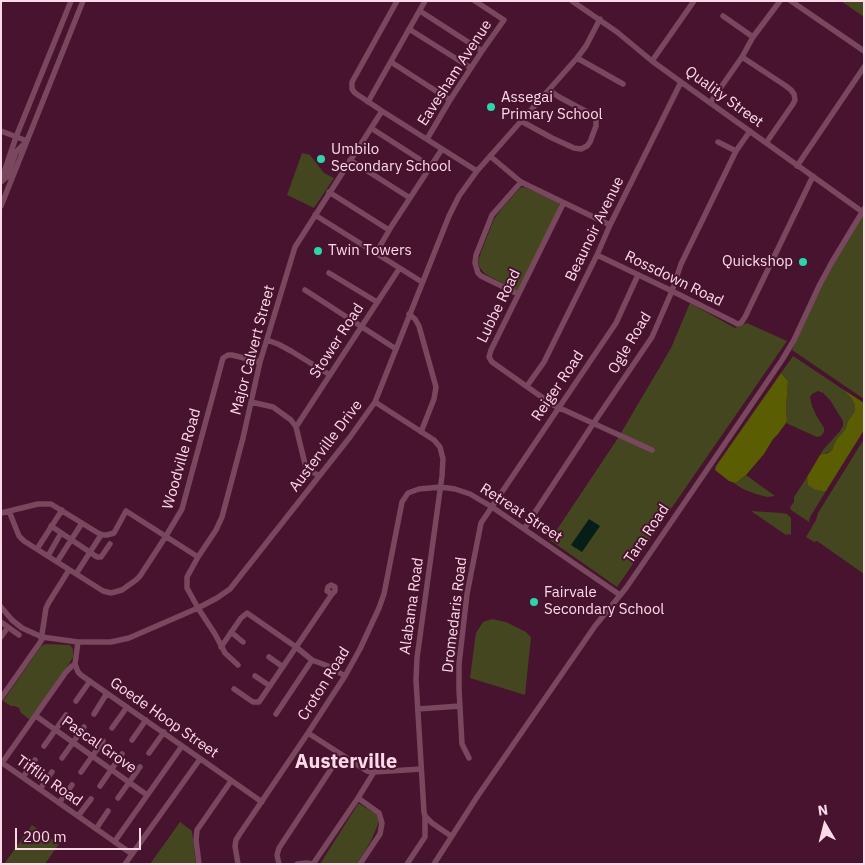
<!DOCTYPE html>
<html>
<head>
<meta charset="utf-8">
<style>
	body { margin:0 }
	#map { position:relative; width:865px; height:865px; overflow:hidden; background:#47132e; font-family:"IBM Plex Sans",sans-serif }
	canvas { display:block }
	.frame { position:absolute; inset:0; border:2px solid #fddae8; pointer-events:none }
	.north { position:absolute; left:800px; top:800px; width:50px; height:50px; -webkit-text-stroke:4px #47132e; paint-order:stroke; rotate:352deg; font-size:14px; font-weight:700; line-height:20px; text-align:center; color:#fddae8 }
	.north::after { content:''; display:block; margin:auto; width:18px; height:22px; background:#fddae8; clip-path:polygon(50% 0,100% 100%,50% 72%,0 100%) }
	.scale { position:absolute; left:15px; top:828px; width:126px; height:22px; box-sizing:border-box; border:2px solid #fddae8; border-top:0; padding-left:6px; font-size:15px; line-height:18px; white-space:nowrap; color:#fddae8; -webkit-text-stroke:4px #47132e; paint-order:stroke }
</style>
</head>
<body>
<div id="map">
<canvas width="865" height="865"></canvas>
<div class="frame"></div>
<div class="north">N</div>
<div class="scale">200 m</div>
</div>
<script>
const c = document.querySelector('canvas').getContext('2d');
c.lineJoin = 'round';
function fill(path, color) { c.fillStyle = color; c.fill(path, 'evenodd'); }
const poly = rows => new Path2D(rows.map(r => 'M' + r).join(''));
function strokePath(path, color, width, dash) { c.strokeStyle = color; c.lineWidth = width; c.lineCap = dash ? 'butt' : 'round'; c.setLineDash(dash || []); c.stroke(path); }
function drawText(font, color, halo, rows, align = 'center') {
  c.font = font + ' "IBM Plex Sans",sans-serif'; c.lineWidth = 4; c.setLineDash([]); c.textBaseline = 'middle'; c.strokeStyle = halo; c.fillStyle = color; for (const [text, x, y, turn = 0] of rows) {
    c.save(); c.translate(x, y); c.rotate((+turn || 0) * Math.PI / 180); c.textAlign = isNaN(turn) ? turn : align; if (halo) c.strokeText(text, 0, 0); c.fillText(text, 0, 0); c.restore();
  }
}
const green = poly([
	[841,1,864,1,864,17],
	[302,153,310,155,324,173,334,178,314,208,287,195],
	[524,187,559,203,559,207,518,291,485,274,480,268,478,262,481,252,494,219,503,207,520,188],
	[864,213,864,399,792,350,820,285],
	[690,303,735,328,747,323,787,341,617,587,550,540,618,438,671,348],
	[793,356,844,390,852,399,855,406,855,411,848,421,845,430,836,440,832,450,822,455,820,455,823,450,840,431,843,426,843,421,830,400,823,393,818,391,812,394,810,397,812,406,816,415,824,428,824,432,821,436,817,437,786,423,787,420,786,410,788,381,781,373],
	[864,439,864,574,817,541,814,542,806,537,816,520,818,513],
	[746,475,775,496,767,497,756,494,743,489,732,482,737,482],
	[807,477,809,485,822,491,826,491,810,517,809,522,791,510,790,507,794,502,794,497],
	[751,511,782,513,787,514,791,518,791,535,788,534,786,535],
	[492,619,506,622,526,632,531,637,525,695,470,678,474,647,476,633,483,622],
	[45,644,70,645,73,649,73,657,69,664,30,720,21,713,19,708,15,706,11,706,3,701,41,646],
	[358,804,360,804,376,814,379,818,379,822,371,841,357,864,320,864],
	[180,822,192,831,196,864,150,864],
	[32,825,59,844,45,864,4,864]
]);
const forest = poly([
	[781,373,788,381,786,410,787,420,786,423,778,434,773,439,764,454,746,475,737,482,732,482,729,481,715,470,716,466],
	[844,390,864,403,864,430,826,491,822,491,814,489,808,485,807,477,820,455,828,453,832,450,836,440,845,430,848,421,855,411,855,406,852,399]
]);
const water = poly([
	[589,519,600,526,582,552,571,545]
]);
const minor = poly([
	[397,1,352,82,352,89,355,93,382,111,477,171],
	[572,1,617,32,652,61,681,82,864,213],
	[791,1,864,51],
	[420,11,482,51],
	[723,16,753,37],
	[409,29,471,68],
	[742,57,786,86,791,90,794,94,795,100,793,104,766,143],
	[577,58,623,84],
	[652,61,694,1],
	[391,62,450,100],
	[368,102,425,1],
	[710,103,742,57,753,37,780,1],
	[521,121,552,138,574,148,581,149,587,146,590,142,596,126,596,119,591,114,559,97,549,90],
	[371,128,430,166],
	[1,131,27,141],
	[427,139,450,100,482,51,504,20,475,1],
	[718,142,736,151],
	[490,156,521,182,610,225],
	[350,160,410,198],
	[797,166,864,67],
	[1,181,16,137,71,1],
	[1,182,7,177,16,152,26,142],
	[329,192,389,230],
	[563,204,491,350,489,357,492,362,553,405,652,450],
	[1,206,83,1],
	[315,215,422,282],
	[376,253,391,227,442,149],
	[597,255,672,291,734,322,737,324,741,323,745,317,813,176],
	[329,273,377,302],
	[305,290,396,349],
	[518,294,481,276,478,273,475,263,476,255,492,215,521,182],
	[409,314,415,319,419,326,436,387,434,399,421,432],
	[267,340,278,344,291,351,330,375],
	[527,386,544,362,597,255,610,225,681,82],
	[251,402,273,407,291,420,296,427,305,464,308,469,319,476],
	[375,402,434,440,440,447,443,459,442,476,417,658,416,680,424,812,425,816,432,823,451,836],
	[296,427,399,269],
	[9,511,19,536,24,541,103,591,111,593,122,590,136,580,140,576,166,536,182,509,223,358,228,355,232,355,260,362],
	[1,513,38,504,51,504,98,533,103,535,107,535,114,533,126,511,198,557],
	[51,526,97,557,101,557,110,544],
	[524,529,593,424,652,337,672,291,681,264,736,151,750,131],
	[37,549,62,510],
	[48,556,61,533],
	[57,562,82,523],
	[76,574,101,535],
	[1,607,12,620,22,628,42,637,78,642,111,642,129,638,198,608,217,598,230,589,350,437,375,402,449,216,459,196,477,171,577,58,586,46,600,19],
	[1,622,19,635],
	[231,632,243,642],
	[1,637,8,627],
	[78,642,75,664,78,672,81,675,262,802],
	[221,647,241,618,247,613,296,647,312,660,328,666,345,676],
	[269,657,283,667],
	[238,665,225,653,215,634,198,608,187,588,187,577,198,557,216,530,222,517,243,438,260,362,295,247,382,111],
	[255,676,270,686],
	[234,689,253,702,259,702,332,594,335,591,335,587,331,585,328,587,327,591,330,593,332,594],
	[1,698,41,641,46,608,49,602,69,570],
	[76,701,90,681],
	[418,709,460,706],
	[94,714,107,693],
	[276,714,312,660],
	[36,716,147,795],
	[112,728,127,707],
	[308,733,367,771,374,772,421,769],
	[132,740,146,720],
	[44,746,66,715],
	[149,753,164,732],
	[62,758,84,727],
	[469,758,462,744,459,689,459,664,467,594,481,523,616,323,638,275],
	[1,762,132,854],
	[2,763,66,672,72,666,75,664],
	[81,772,103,741],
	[23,777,35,760],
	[100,786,122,754],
	[40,789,52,772],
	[118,798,140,767],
	[358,798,379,813,382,823,380,834,360,864],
	[59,803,72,785],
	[78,816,91,799],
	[96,829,108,811],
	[115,841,182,746],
	[125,864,200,759],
	[199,864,196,840,197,830,231,781],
	[238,864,235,846,236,840,239,835,308,733,345,676,360,649,379,608,384,594,402,502,408,493,419,489,441,487,455,489,470,494,492,507,620,595],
	[279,864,277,855,279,848,341,754],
	[297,864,307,863,312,864],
	[313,864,358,798,374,772],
	[407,864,425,837,425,816],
	[434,864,477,797,595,626,626,588,646,559,782,360,794,340,820,284,832,262,864,209]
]);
const markers = [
	[491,107,5,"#2cd5ab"],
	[321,159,5,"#2cd5ab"],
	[318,251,5,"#2cd5ab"],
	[803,262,5,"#2cd5ab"],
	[534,602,5,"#2cd5ab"]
];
const streetNames = [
	["Eavesham Avenue",455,73,-57],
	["Quality Street",724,97,36],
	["Beaunoir Avenue",595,229,-64],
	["Rossdown Road",674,279,26],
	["Lubbe Road",499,306,-64],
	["Stower Road",337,341,-57],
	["Ogle Road",630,343,-59],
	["Major Calvert Street",253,350,-75],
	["Reiger Road",558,386,-56],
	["Austerville Drive",326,446,-53],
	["Woodville Road",182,459,-74],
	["Retreat Street",521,513,33],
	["Tara Road",647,534,-56],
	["Alabama Road",412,606,-82],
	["Dromedaris Road",455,615,-83],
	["Croton Road",324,684,-58],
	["Goede Hoop Street",164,718,35],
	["Pascal Grove",99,745,35],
	["Tifflin Road",49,781,35]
];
const poiNames = [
	["Assegai",501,98],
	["Primary School",501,115],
	["Umbilo",331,150],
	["Secondary School",331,167],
	["Twin Towers",328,251],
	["Quickshop",793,262,"right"],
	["Fairvale",544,593],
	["Secondary School",544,610]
];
const districtNames = [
	["Austerville",346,762]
];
fill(green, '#44461f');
fill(forest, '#5b5d02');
fill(water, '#061e17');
strokePath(minor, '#79475e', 5.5);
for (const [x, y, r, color] of markers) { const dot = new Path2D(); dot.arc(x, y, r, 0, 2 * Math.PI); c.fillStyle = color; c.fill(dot); strokePath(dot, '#47132e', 2); }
drawText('15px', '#fddae8', '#47132e', streetNames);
drawText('15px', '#fddae8', '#47132e', poiNames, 'left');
drawText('bold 20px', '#fddae8', '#47132e', districtNames);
</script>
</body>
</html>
